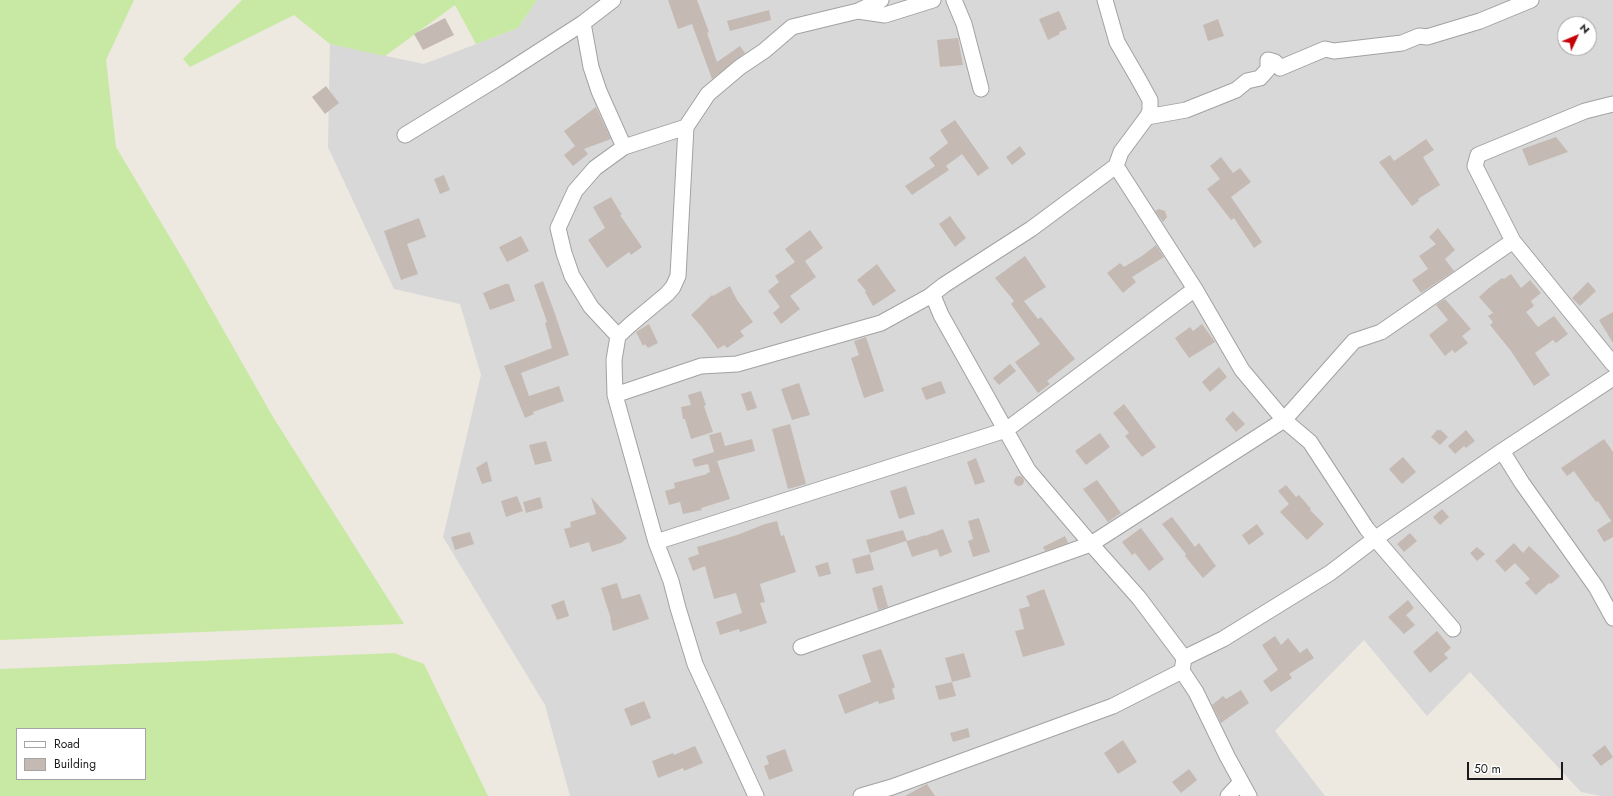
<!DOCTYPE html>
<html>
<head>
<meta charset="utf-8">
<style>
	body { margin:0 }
	#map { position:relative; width:1613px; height:796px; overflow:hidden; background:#ede8e0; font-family:Jost,sans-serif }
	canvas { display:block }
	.legend { position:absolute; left:16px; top:728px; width:130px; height:52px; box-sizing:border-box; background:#fff; border:1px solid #a4a4a4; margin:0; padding:5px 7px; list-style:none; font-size:12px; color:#1b1b1b }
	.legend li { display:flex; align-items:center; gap:8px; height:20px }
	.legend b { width:20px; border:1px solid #a4a4a4 }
	.north { position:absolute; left:1557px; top:16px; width:40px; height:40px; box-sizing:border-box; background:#fff; border:1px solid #a4a4a4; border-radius:50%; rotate:46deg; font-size:11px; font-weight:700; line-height:16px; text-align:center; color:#1b1b1b }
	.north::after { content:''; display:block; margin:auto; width:14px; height:18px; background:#c50007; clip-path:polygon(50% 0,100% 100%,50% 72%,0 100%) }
	.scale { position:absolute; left:1467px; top:762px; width:96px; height:18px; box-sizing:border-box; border:2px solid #1b1b1b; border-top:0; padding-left:5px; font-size:12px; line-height:14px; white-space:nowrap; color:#1b1b1b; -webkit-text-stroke:3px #fff; paint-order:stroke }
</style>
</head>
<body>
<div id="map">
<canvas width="1613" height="796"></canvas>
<ul class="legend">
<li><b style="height:5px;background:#fff"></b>Road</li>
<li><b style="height:11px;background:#c4bab3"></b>Building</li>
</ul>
<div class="north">N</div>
<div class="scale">50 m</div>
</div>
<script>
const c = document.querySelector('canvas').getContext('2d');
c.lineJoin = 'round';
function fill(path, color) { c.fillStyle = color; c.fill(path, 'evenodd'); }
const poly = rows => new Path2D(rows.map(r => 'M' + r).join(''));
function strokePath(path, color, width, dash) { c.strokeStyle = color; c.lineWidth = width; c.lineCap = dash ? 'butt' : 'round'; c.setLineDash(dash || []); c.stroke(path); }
const residential = poly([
	[537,0,1613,0,1613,796,1601,796,1581,792,1470,672,1427,716,1364,640,1275,731,1325,796,570,796,545,705,443,537,481,375,460,304,394,289,328,147,330,44,424,64,518,28],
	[1565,24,1589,24,1589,48,1565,48]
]);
const grass = poly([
	[0,0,134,0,106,60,116,147,187,266,273,417,404,624,0,640],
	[242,0,537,0,518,28,476,44,455,5,385,56,330,44,294,15,190,67,183,59],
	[394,653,424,664,488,796,0,796,0,669],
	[17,729,145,729,145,779,17,779]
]);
const building = poly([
	[668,0,697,0,709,32,707,33,717,62,740,46,745,53,712,79,692,24,678,29],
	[769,10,771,20,730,31,727,21],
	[1059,11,1067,29,1059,32,1060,34,1048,40,1039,19],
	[445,18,454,35,423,50,414,34],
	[1218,19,1224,36,1208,41,1203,25],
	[958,38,963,65,940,67,937,40],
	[326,86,339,103,325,114,312,97],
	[596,107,611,139,584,149,588,154,573,166,564,155,575,146,564,131],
	[955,120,989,168,978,176,962,154,946,166,949,170,912,195,905,186,935,166,929,158,948,143,940,130],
	[1556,137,1568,152,1529,166,1522,149],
	[1426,139,1434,150,1423,157,1440,185,1418,199,1419,201,1412,206,1379,162,1390,155,1394,161],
	[1020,146,1026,154,1012,165,1006,157],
	[1221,157,1233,173,1240,168,1251,182,1231,197,1262,242,1254,248,1234,218,1231,220,1207,189,1220,179,1210,166],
	[444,175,450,190,440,194,434,179],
	[611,197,622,215,620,215,642,247,631,255,629,252,607,268,588,240,605,228,593,207],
	[1159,209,1165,211,1167,217,1163,222,1155,211],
	[950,216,966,238,955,247,939,224],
	[419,218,426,237,407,244,418,274,401,280,384,231],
	[1438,228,1455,250,1445,259,1454,271,1421,293,1412,280,1428,269,1419,256,1436,244,1429,237],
	[810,230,823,248,805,261,816,277,790,296,800,309,781,324,773,313,780,307,768,291,779,282,775,276,795,262,785,249],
	[521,236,529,251,507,262,499,247],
	[1156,245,1164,257,1132,277,1136,282,1123,293,1107,273,1120,263,1124,267,1142,256],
	[1025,256,1046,287,1024,301,1038,319,1041,317,1075,359,1047,381,1050,384,1038,393,1015,362,1040,344,1011,304,1014,301,995,278],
	[877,264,896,291,873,306,865,292,866,291,857,280],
	[1511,274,1521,288,1530,280,1541,293,1531,301,1534,306,1526,312,1538,327,1554,316,1568,334,1556,343,1553,340,1535,353,1550,375,1534,386,1511,351,1490,325,1493,322,1488,316,1493,313,1479,297,1490,287,1502,278,1504,279],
	[543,281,555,314,569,355,521,373,529,396,559,386,564,401,533,412,534,414,525,418,504,366,552,348,545,323,547,322,534,285],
	[1588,282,1596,291,1580,306,1572,298],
	[505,284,509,284,515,301,490,310,483,293],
	[730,286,737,300,753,322,740,331,744,336,727,348,724,345,718,349,701,326,691,315,712,295,713,296],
	[1445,299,1471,329,1462,336,1468,343,1455,353,1452,350,1445,356,1429,335,1448,320,1436,305],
	[1613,312,1613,343,1599,320],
	[649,324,658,343,648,348,645,344,643,346,636,332],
	[1202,324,1215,342,1189,358,1175,338,1190,327,1193,331],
	[866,337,884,391,864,398,851,358,859,355,854,341],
	[1010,364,1016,371,999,385,993,378],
	[1219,367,1227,377,1210,392,1202,382],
	[941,381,946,393,926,400,921,388],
	[799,383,810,415,792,420,781,389],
	[701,391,706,405,704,406,713,432,691,439,685,419,683,419,681,407,691,405,688,395],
	[751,391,757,408,747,411,741,394],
	[1124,404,1156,447,1142,457,1125,436,1129,433,1113,413],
	[1233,411,1245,424,1236,432,1225,419],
	[790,424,806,484,788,489,772,429],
	[1437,430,1441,430,1448,437,1440,445,1431,437],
	[1466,430,1475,441,1466,448,1464,446,1455,454,1448,446],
	[721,432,725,446,752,439,755,451,717,461,730,499,701,508,702,510,683,514,680,502,669,505,665,491,675,488,674,483,707,474,707,473,710,472,708,464,695,467,692,459,714,452,709,435],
	[1100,433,1110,447,1086,465,1075,451],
	[1604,439,1613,452,1613,537,1604,542,1597,530,1611,521,1598,501,1596,502,1574,471,1567,476,1561,468],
	[546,441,552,461,535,465,529,445],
	[1403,457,1416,472,1402,484,1389,469],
	[976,458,985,482,975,485,967,462],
	[487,461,492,481,482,484,476,468],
	'1014 481a5 5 0 1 1 10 0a5 5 0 1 1-10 0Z',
	[1097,480,1121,513,1108,522,1083,489],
	[1286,485,1296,497,1299,495,1311,509,1310,510,1324,524,1307,540,1280,512,1289,504,1278,491],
	[906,486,915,514,899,519,890,491],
	[517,496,523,511,506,517,501,501],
	[540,497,543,508,526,513,523,502],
	[591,497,627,538,621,543,592,552,589,542,570,548,564,529,571,527,570,522,596,514],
	[1442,509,1449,517,1440,525,1433,517],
	[1172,517,1195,547,1199,543,1216,566,1203,578,1189,561,1185,556,1186,554,1162,524],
	[979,518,990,552,973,557,968,541,973,539,968,521],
	[777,521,781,536,784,535,796,572,760,584,765,602,760,603,767,623,740,632,739,629,720,635,716,622,742,613,736,593,714,599,705,566,693,571,688,558,699,554,697,547,737,535,765,524],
	[1257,524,1264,534,1249,545,1242,535],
	[1141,528,1164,559,1149,571,1135,553,1132,555,1122,542],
	[943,529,952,552,940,557,937,549,912,557,906,541,870,553,866,540,903,530,907,541,925,535,925,536],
	[470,532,474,544,455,550,451,537],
	[1410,533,1417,541,1404,552,1397,544],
	[1065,536,1068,543,1045,551,1043,547],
	[1514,543,1523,553,1529,546,1560,576,1551,584,1549,583,1536,595,1525,583,1530,579,1515,563,1505,572,1495,561],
	[1477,547,1485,554,1477,561,1470,553],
	[870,554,874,570,856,574,852,559],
	[828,562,831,574,819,577,815,566],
	[617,583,622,599,640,594,649,619,613,631,610,619,611,619,601,588],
	[882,585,888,607,878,610,872,588],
	[1044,589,1065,645,1023,657,1015,631,1024,629,1019,609,1030,606,1026,596],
	[564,600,569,616,557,620,551,605],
	[1408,600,1414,608,1406,615,1415,625,1404,634,1388,617],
	[1437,631,1451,648,1444,654,1448,658,1430,673,1413,652],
	[1275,636,1281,645,1288,638,1300,653,1307,648,1314,658,1289,674,1292,678,1271,692,1263,681,1278,670,1262,645],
	[881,649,895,687,892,689,895,699,879,704,878,701,845,714,838,695,871,682,862,655],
	[964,653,971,677,952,682,945,658],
	[952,682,956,696,939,700,935,686],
	[1241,690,1249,703,1221,723,1212,705,1223,696,1226,699],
	[644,701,651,718,631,726,624,709],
	[968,728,970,737,953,742,950,733],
	[1123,740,1137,762,1118,774,1104,753],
	[1605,745,1613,757,1601,766,1592,755],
	[695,746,703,763,684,771,683,768,658,778,652,761,673,753,674,755],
	[785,749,793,771,769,780,764,766,769,764,766,756],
	[1189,769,1197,780,1181,793,1172,782],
	[927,784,935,796,905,796,925,785]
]);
const minor = poly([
	[613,0,583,23,591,67,599,91,624,147,686,127],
	[954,0,964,24,981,89],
	[1105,0,1117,42,1139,80,1150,100,1150,111,1147,117,1121,152,1116,166,1031,229,944,285,930,296,934,298,941,315,1028,470,1091,544,1139,598,1184,658],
	[858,11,885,15,933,0],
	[1613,104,1585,111,1478,155,1475,166,1513,241,1613,364],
	[1147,117,1186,110,1236,90,1247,81,1260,78,1268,69,1268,60,1275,62,1280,68,1325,49,1334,51,1402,43,1419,36,1427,37,1480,21,1531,0],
	[405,135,501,76,583,23],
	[1116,166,1195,289,1242,370,1284,420,1354,341,1381,332,1513,241],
	[618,336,591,307,572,276,564,253,558,228,575,191,595,168,624,147],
	[615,395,701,366,737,364,881,323,930,296],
	[1502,451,1522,483,1596,587,1613,618],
	[656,542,1006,430,1195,289],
	[801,647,1091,544,1284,420,1310,442,1367,529,1453,629],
	[1182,671,1196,692,1227,756,1249,796],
	[756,796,695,664,678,608,671,581,656,542,615,395,614,360,618,336,631,324,667,294,673,287,678,276,686,127,708,94,740,67,764,51,792,27,858,11,881,0],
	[861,796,892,787,1113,706,1182,671,1184,658,1223,639,1330,573,1376,538,1502,451,1613,378],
	[1228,796,1241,782]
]);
fill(residential, '#d9d8d8');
fill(grass, '#c8e9a3');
fill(building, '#c4bab3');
strokePath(minor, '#a2a2a2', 17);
strokePath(minor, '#fff', 15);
</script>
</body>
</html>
